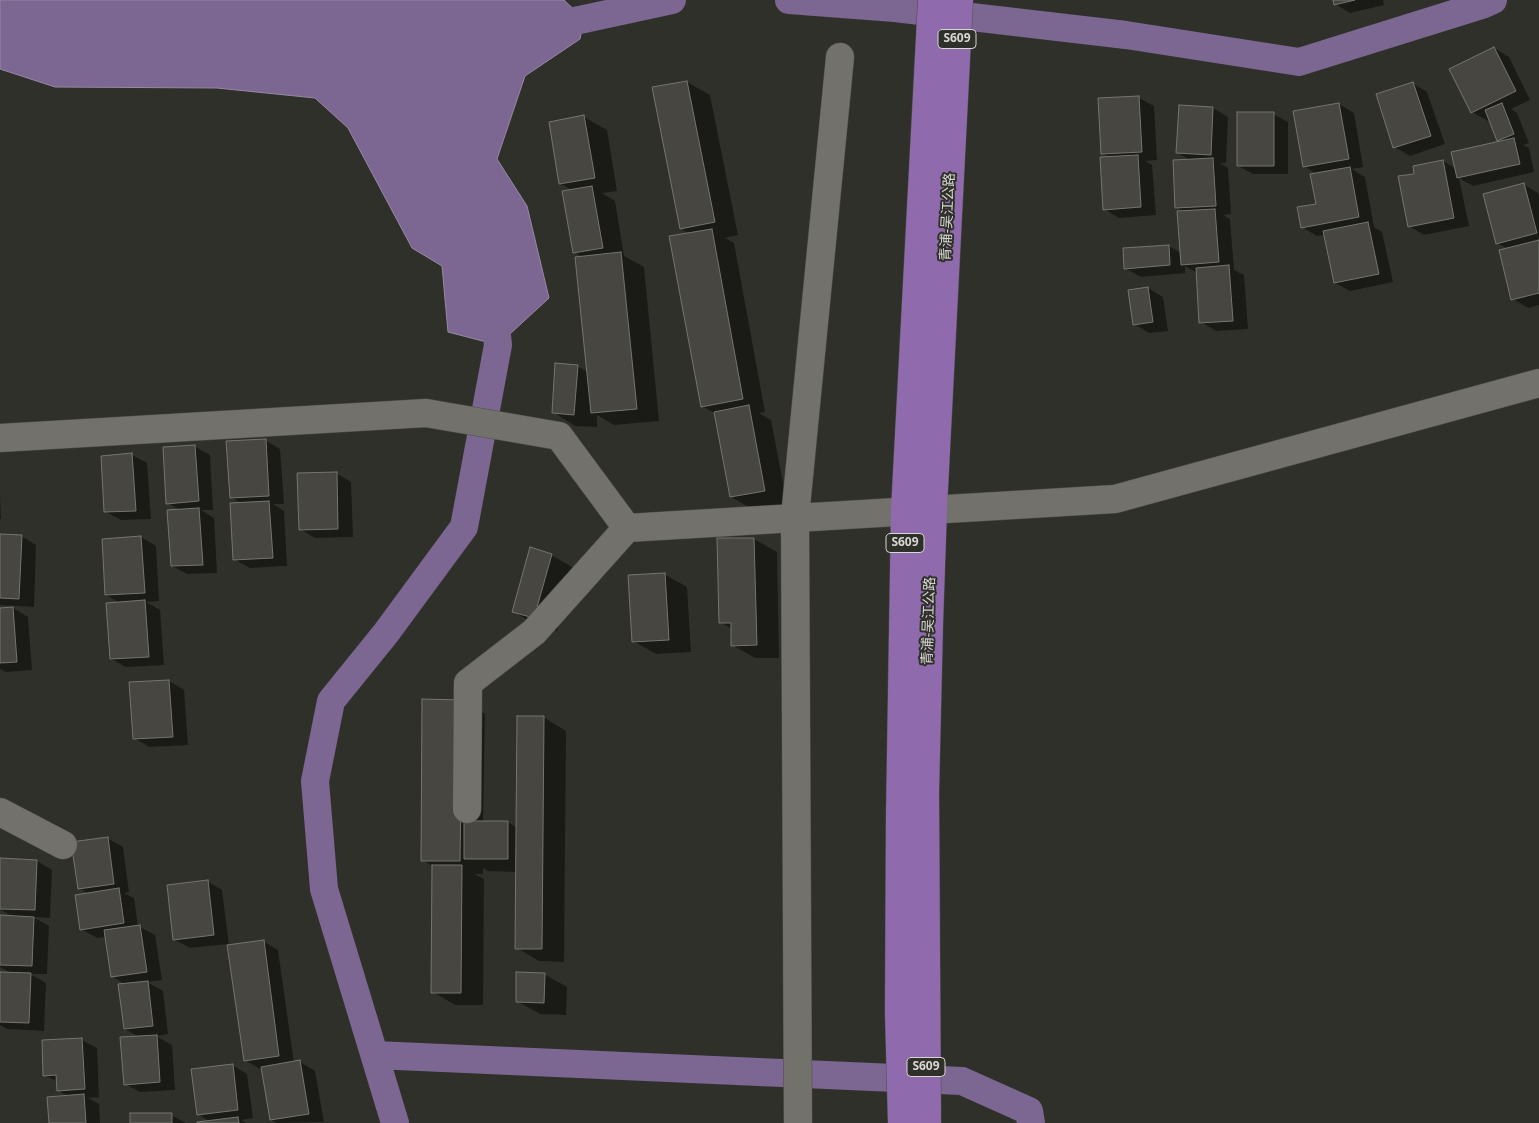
<!DOCTYPE html>
<html>
<head>
<meta charset="utf-8">
<style>
	body { margin:0 }
	canvas { display:block; background:#30302b }
</style>
</head>
<body>
<canvas width="1539" height="1123"></canvas>
<script>
const c = document.querySelector('canvas').getContext('2d');
c.lineJoin = 'round';
function fill(path, color) { c.fillStyle = color; c.fill(path, 'evenodd'); }
const poly = rows => new Path2D(rows.map(r => 'M' + r).join(''));
function strokePath(path, color, width, dash) { c.strokeStyle = color; c.lineWidth = width; c.lineCap = dash ? 'butt' : 'round'; c.setLineDash(dash || []); c.stroke(path); }
function drawText(font, color, halo, rows, align = 'center') {
  c.font = font + ' "Noto Sans","Noto Sans SC",sans-serif'; c.lineWidth = 4; c.setLineDash([]); c.textBaseline = 'middle'; c.strokeStyle = halo; c.fillStyle = color; for (const [text, x, y, turn = 0] of rows) {
    c.save(); c.translate(x, y); c.rotate((+turn || 0) * Math.PI / 180); c.textAlign = isNaN(turn) ? turn : align; if (halo) c.strokeText(text, 0, 0); c.fillText(text, 0, 0); c.restore();
  }
}
const water = poly([
	[0,0,564,0,584,19,580,39,525,76,497,159,527,206,549,298,498,345,448,332,442,266,412,248,348,128,315,98,217,88,55,87,0,69,0,0]
]);
const shadow = poly([
	[1334,0,1383,0,1384,5,1350,13,1335,4],
	[1494,48,1509,57,1530,100,1511,109,1517,113,1529,143,1523,145,1529,148,1534,172,1473,186,1459,178,1469,226,1424,235,1409,226,1416,175,1443,161,1456,169,1502,142,1498,140,1490,120,1488,121,1472,112],
	[687,82,710,95,738,235,725,238,734,243,765,412,759,413,771,420,787,504,754,510,731,497,716,414,702,406,690,234,681,229],
	[1412,83,1427,92,1445,144,1410,156,1395,147],
	[1139,98,1154,106,1157,160,1145,161,1152,165,1156,215,1119,218,1104,209,1110,158,1103,153],
	[1339,104,1354,113,1363,167,1352,169,1365,177,1374,227,1382,232,1393,282,1350,291,1335,283,1325,235,1317,236,1302,227,1317,205,1317,174,1304,166],
	[1213,108,1228,117,1226,163,1220,163,1228,168,1231,214,1223,215,1230,219,1234,270,1244,275,1248,329,1216,331,1201,322,1197,273,1185,266,1185,273,1141,277,1125,268,1169,246,1181,253,1184,212,1177,208,1190,160,1178,153],
	[1273,114,1288,122,1288,174,1253,174,1238,166],
	[584,117,607,130,617,191,602,193,615,201,624,256,644,267,659,421,614,425,597,415,597,427,575,426,553,412,577,366,588,372,582,257,574,252,573,191,560,183],
	[1523,184,1538,193,1539,195,1539,305,1528,308,1513,299,1508,249,1497,243],
	[1148,288,1163,297,1168,331,1149,333,1134,324],
	[265,440,280,449,284,504,273,504,284,511,287,566,250,568,234,559,242,504,231,497],
	[194,446,210,455,213,510,201,510,214,518,217,573,187,574,172,566,180,510,168,503],
	[132,455,147,463,151,519,121,520,106,512,102,457],
	[336,473,351,482,353,537,315,538,300,529],
	[0,494,1,519,0,519],
	[0,535,21,536,36,545,34,607,0,605],
	[141,537,156,546,159,601,146,602,160,610,164,665,126,667,111,659,120,603,106,595],
	[718,539,754,539,777,552,779,658,755,658,732,645,732,629,720,622],
	[551,555,574,568,557,631,536,625,514,612],
	[664,574,687,587,691,652,656,654,633,641],
	[13,608,28,617,32,670,6,672,0,669,0,609],
	[169,681,184,690,188,745,149,747,134,738],
	[462,701,485,714,483,822,508,822,517,828,543,717,566,731,564,962,539,961,517,948,517,872,488,871,483,868,483,874,474,874,484,879,483,1005,455,1005,433,992,433,866,422,860],
	[107,838,123,847,129,892,124,893,134,898,138,926,155,935,162,980,147,982,163,991,168,1034,156,1036,172,1045,175,1090,140,1092,125,1084,139,1037,125,1029,126,985,112,976,106,937,97,938,81,929,89,894,79,888],
	[0,859,37,861,52,870,50,918,33,917,49,926,47,974,30,974,46,983,44,1031,7,1029,0,1025,0,973,11,973,0,967,0,916,13,917,0,909],
	[207,881,222,890,229,946,263,941,278,950,294,1063,300,1062,315,1071,324,1122,277,1123,271,1120,262,1069,260,1069,245,1060,228,944,190,948,175,940],
	[544,974,567,987,566,1015,540,1014,517,1001],
	[82,1040,97,1048,99,1097,88,1098,99,1104,100,1123,50,1123,69,1097,58,1090,58,1082,44,1075],
	[232,1065,247,1074,253,1118,241,1120,246,1123,199,1123,210,1122,198,1114],
	[171,1115,186,1123,131,1123]
]);
const canal = poly([
	[789,0,895,8,1126,35,1299,62,1482,5,1493,0],
	[547,27,672,0],
	[375,1055,962,1081,1029,1111,1031,1123],
	[395,1123,324,889,315,781,331,701,386,633,464,527,498,345,494,307]
]);
const building = poly([
	[1333,0,1355,0,1334,5,1333,0],
	[1494,47,1516,91,1471,113,1449,69,1494,47],
	[687,81,715,222,680,229,652,87,687,81],
	[1413,82,1431,136,1393,148,1376,94,1413,82],
	[1139,96,1142,152,1101,154,1098,98,1139,96],
	[1339,103,1349,159,1303,167,1293,111,1339,103],
	[1502,103,1514,134,1497,141,1485,110,1502,103],
	[1179,105,1213,107,1211,155,1176,153,1179,105],
	[1237,112,1274,112,1274,166,1237,166,1237,112],
	[584,115,595,178,559,184,549,122,584,115],
	[1514,138,1520,164,1457,178,1451,152,1514,138],
	[1138,155,1141,207,1103,210,1100,157,1138,155],
	[1213,158,1216,206,1175,208,1173,160,1213,158],
	[1443,160,1454,218,1408,227,1398,176,1414,174,1413,166,1443,160],
	[1350,167,1359,217,1301,228,1297,207,1316,204,1310,174,1350,167],
	[1524,183,1537,233,1496,244,1483,194,1524,183],
	[592,186,603,248,573,253,562,191,592,186],
	[1215,209,1219,262,1181,265,1177,211,1215,209],
	[1368,222,1379,274,1334,283,1323,231,1368,222],
	[712,229,743,399,701,407,669,236,712,229],
	[1539,240,1539,293,1511,300,1499,250,1539,240],
	[1169,245,1170,265,1124,269,1123,248,1169,245],
	[621,252,637,409,591,413,575,257,621,252],
	[1229,265,1233,321,1199,323,1196,268,1229,265],
	[1148,287,1153,322,1133,325,1128,290,1148,287],
	[555,363,578,365,574,415,552,413,555,363],
	[749,405,765,491,730,497,714,412,749,405],
	[266,439,269,496,230,498,226,441,266,439],
	[195,445,199,501,166,504,163,447,195,445],
	[132,453,136,511,104,512,101,456,132,453],
	[337,472,338,529,299,530,297,473,337,472],
	[269,501,273,558,233,560,230,503,269,501],
	[199,508,203,565,171,566,167,510,199,508],
	[0,534,22,535,19,599,0,598,0,534],
	[141,536,145,593,105,595,102,539,141,536],
	[717,538,754,538,757,645,731,646,731,623,719,623,717,538],
	[530,547,552,554,534,618,512,612,530,547],
	[665,573,669,640,632,642,628,575,665,573],
	[145,600,149,657,110,659,106,603,145,600],
	[13,607,17,662,0,663,0,608,13,607],
	[169,680,173,737,133,739,129,682,169,680],
	[422,699,462,700,460,861,421,861,422,699],
	[517,716,544,716,542,949,515,949,517,716],
	[464,821,508,821,508,859,464,859,464,821],
	[108,837,114,884,78,889,71,842,108,837],
	[0,858,37,860,35,910,0,909,0,858],
	[432,865,462,865,461,993,431,993,432,865],
	[208,880,214,935,173,940,167,885,208,880],
	[119,888,124,923,80,930,75,895,119,888],
	[0,915,34,917,32,966,0,965,0,915],
	[140,925,147,972,111,977,104,930,140,925],
	[264,940,279,1056,244,1061,227,945,264,940],
	[0,972,31,973,29,1023,0,1022,0,972],
	[516,972,545,973,544,1003,516,1002,516,972],
	[148,981,153,1026,124,1029,118,984,148,981],
	[157,1035,160,1082,124,1085,120,1037,157,1035],
	[82,1038,85,1089,57,1091,56,1075,43,1076,42,1040,82,1038],
	[300,1060,309,1114,270,1120,261,1067,300,1060],
	[233,1064,238,1110,197,1115,191,1069,233,1064],
	[84,1094,86,1123,49,1123,47,1097,84,1094],
	[130,1113,172,1113,172,1123,130,1123,130,1113],
	[238,1117,239,1123,197,1123,197,1122,238,1117]
]);
const minor = poly([
	[0,438,426,413,559,436,627,528],
	[467,809,468,683,534,632,627,528,1115,499,1539,383],
	[0,812,63,845],
	[798,1123,795,517,840,57]
]);
const major = poly([
	[902,1123,899,1012,900,816,905,511,932,0],
	[927,1123,925,792,929,624,933,508,959,0]
]);
const shields = [
	[957,39,38],
	[905,543,38],
	[926,1067,38]
];
const shieldNames = [
	["S609",957,39],
	["S609",905,543],
	["S609",926,1067]
];
const streetNames = [
	["青浦-吴江公路",948,217,-87],
	["青浦-吴江公路",929,621,-88]
];
fill(water, '#7b6791');
strokePath(water, '#9788a5', 1);
fill(shadow, '#0007');
strokePath(canal, '#7b6791', 28);
fill(building, '#474641');
strokePath(building, '#75756f', 1);
strokePath(minor, '#4d4d49', 29);
strokePath(major, '#4d4d49', 29);
strokePath(minor, '#72716b', 28);
strokePath(major, '#8f6bad', 28);
for (const [x, y, w] of shields) { const box = new Path2D(); box.roundRect(x - w / 2, y - 9.5, w, 19, 4); c.fillStyle = '#30302b'; c.fill(box); strokePath(box, '#d7d6d3', 1); }
drawText('bold 12px', '#d7d6d3', null, shieldNames);
drawText('14px', '#d7d6d3', '#30302b', streetNames);
</script>
</body>
</html>
